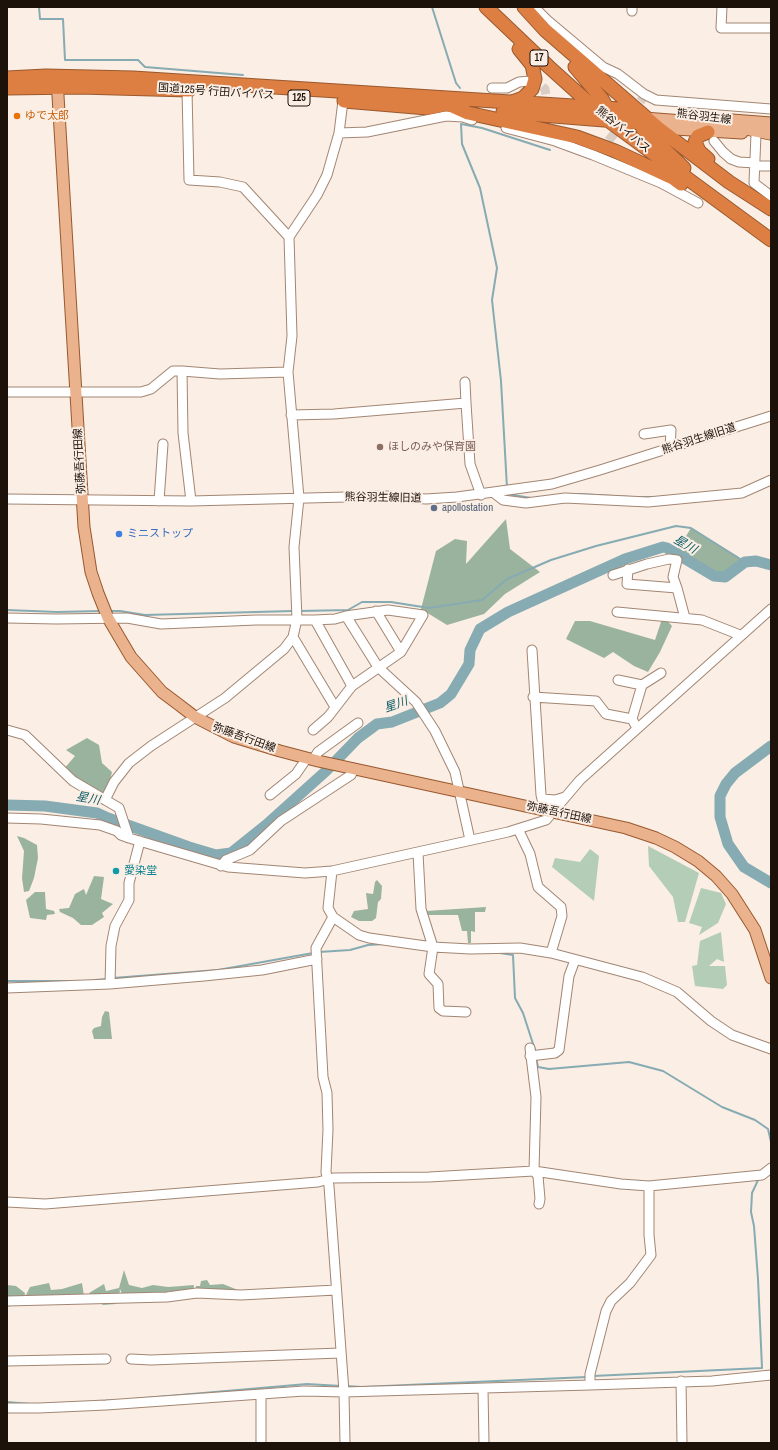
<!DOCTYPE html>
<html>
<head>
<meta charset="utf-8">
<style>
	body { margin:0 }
	#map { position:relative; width:778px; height:1450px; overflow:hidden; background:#fbeee5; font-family:"Archivo Narrow",sans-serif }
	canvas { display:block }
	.frame { position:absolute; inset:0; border:8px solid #1c120a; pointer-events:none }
</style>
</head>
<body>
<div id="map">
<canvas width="778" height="1450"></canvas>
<div class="frame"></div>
</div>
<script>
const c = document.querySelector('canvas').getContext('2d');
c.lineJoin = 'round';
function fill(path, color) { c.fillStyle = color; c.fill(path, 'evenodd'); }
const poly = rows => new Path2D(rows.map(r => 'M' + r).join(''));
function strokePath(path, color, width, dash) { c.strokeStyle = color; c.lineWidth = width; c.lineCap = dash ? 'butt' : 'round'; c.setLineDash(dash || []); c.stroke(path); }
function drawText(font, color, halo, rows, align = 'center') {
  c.font = font + ' "Archivo Narrow","Noto Sans JP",sans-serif'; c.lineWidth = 4; c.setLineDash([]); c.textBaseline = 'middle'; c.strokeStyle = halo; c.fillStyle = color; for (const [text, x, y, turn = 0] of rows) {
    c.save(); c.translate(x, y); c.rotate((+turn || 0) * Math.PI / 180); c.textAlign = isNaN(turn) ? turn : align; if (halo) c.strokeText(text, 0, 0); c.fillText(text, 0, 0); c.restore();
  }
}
const green = poly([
	[648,846,699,873,685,922,678,922,673,897,649,866],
	[590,849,599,856,594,901,552,867,555,858,580,862],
	[701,888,721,893,726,904,718,923,699,935,702,927,689,923],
	[721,932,724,962,717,959,709,966,725,966,727,985,723,989,695,986,692,966,697,965,700,941]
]);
const forest = poly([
	[506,519,510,549,540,572,505,594,484,614,447,625,421,609,436,551,455,539,467,541,466,564],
	[691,528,737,556,745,562,725,577,714,576,675,554],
	[663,616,672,626,660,652,648,672,634,666,613,652,604,658,566,639,575,621,590,621,655,640],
	[87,738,99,745,102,763,112,772,106,798,63,770,75,756,66,750],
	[17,836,24,838,37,845,38,858,34,878,29,891,24,892,22,878,24,851],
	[94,876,104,877,101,899,113,904,102,913,104,917,92,925,81,925,73,918,60,912,59,909,69,908,75,894,84,889,86,895],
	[377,880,382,886,381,899,378,902,376,918,372,921,359,921,351,917,354,911,368,909,366,893,373,894,375,882],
	[35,892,45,892,46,909,54,911,55,914,47,915,46,920,30,918,26,900],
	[486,907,485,912,475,912,475,932,471,931,471,943,468,943,467,931,462,931,458,915,427,915,426,911],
	[105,1011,109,1012,112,1039,94,1039,92,1031,94,1028,101,1026,102,1017],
	[124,1270,129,1285,142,1288,153,1285,168,1287,194,1285,193,1294,168,1291,167,1297,122,1294,120,1289,119,1298,116,1304,103,1305,89,1293,104,1284,106,1291,119,1288],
	[207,1280,210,1285,223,1284,238,1290,196,1290,196,1286,200,1286,201,1281],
	[49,1283,51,1290,62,1289,82,1283,84,1296,49,1300,40,1295,35,1300,28,1301,26,1295,30,1287],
	[7,1285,16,1286,25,1293,24,1302,7,1307]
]);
const stream = poly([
	[39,7,40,19,63,19,65,60,138,60,145,67,243,75],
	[432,7,456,83,460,88],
	[507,488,501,381,492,300,497,268,480,188,462,144,461,124,482,128,550,150],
	[507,493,507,494,531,498],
	[579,494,632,497],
	[642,497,658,497],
	[7,610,57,612,102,611],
	[110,611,120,611,145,615,293,611],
	[300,611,348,610,362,602,391,602,429,608,482,600,507,579,551,560,596,546,676,526,691,528,745,562],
	[319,952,350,950,368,945,384,944],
	[500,953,513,955,515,998,523,1013,536,1053],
	[113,978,218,970,313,953],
	[95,980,107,979],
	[7,981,71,981],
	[536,1058,538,1067,549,1069,629,1062,663,1071,722,1107,755,1120,768,1129,771,1142],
	[593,1376,762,1368,758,1279,754,1226,751,1212,752,1193,759,1178],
	[346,1386,362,1387,587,1377],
	[134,1399,307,1384,341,1386],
	[98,1401,118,1400],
	[7,1402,30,1404]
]);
const river = poly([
	[771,746,735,773,726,784,720,796,720,817,728,844,744,867,771,883],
	[7,805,45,806,97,813,108,818,189,847,216,855,231,853,266,825,326,771,358,738,377,724,392,722,440,703,451,694,469,664,470,650,480,629,508,612,625,559,663,547,667,548,714,576,725,577,745,562,756,561,771,565]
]);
const minorTunnel = poly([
	[530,81,542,86,545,89,553,136],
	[686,106,714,141],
	[632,112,643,98],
	[600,151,622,124]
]);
const minor = poly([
	[534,7,547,20,603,67,618,74,644,94,656,100,771,109],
	[722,7,721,28,771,28],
	[632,11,632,7],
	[492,88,507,88,519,82,530,81],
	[187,90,189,180,220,182,243,187,289,237],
	[506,128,555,141,593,155,661,183,698,203],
	[339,133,367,132,446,116,463,117,472,120],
	[756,134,754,183,771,196],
	[714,141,723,152,731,159,739,162,755,163],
	[755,166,771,166],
	[182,371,183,433,191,501],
	[465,382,466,403],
	[7,392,141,392,151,389,173,371,182,371,220,374,288,372],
	[291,415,334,414,466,403,470,464,481,495],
	[644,434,671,430,670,448],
	[494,493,503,500,526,503,565,498,648,502,742,493,771,480],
	[7,499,191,501,386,496,426,499,457,497,552,484,600,470,771,416],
	[159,501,163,444],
	[628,569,627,584,677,588,685,618],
	[613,575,647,564,669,559,677,560,673,577,677,588],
	[376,611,401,652],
	[617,612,702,620,740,635],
	[7,618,56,619,127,618,161,624,256,620,315,620,335,619,346,616,378,667,416,702,435,731,455,772,470,840],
	[315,620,352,686,401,652,423,615,388,610,346,616],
	[293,637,335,707],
	[532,650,541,795,542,799,555,800,565,797],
	[618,680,642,685],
	[533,697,596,701,606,714,632,719,637,728],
	[632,719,642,685,661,673],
	[7,730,25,735,73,781,119,808,129,838],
	[313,730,328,717,352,686],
	[313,760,318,752,358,723],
	[270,795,296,774,307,758],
	[105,800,114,782,129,763,151,746,225,698,284,649,293,637,297,619,294,547,299,498,288,372,292,336,289,237,317,195,327,175,339,133,343,101],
	[7,818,41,819,100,825,117,831,121,835,129,838,228,867,305,873,332,871,508,832,546,820,580,780,771,609],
	[518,829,530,854,538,887,561,907,562,916,551,953],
	[418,853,421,909,433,947,429,974,438,984,439,1008,443,1011,466,1012],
	[221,866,226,860,250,850,281,821,351,775,354,769],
	[332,871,328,908,333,917,359,935,369,938,433,947,470,949,520,948,551,953,642,977,677,992,711,1021,732,1035,771,1049],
	[333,917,316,948,323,1077,327,1093,328,1130,326,1172,329,1186,344,1392,345,1443],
	[110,984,111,946,115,926,129,900,129,883,140,841],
	[7,988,110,984,204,976,262,970,317,959],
	[530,1048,536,1097,534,1171,538,1176,540,1199,539,1204],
	[530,1056,555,1053,559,1050,569,976,575,960],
	[7,1202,45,1204,318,1182,333,1178,429,1177,534,1171,621,1184,649,1186,762,1175,771,1168],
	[7,1301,167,1297,197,1293,241,1295,336,1290],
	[131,1359,151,1360,340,1353],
	[7,1361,106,1359],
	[681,1381,682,1443],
	[590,1385,590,1374,606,1311,611,1301,630,1283,651,1255,649,1235,649,1186],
	[483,1389,484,1443],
	[261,1395,261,1443],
	[7,1408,39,1408,106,1405,304,1391,344,1392,590,1385,712,1381,771,1375]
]);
const major = poly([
	[57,79,84,527,91,572,98,593,108,618,131,657,162,692,178,704,195,717,234,737,280,751,318,761,626,828,656,838,675,847,698,861,716,876,732,894,755,930,771,978],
	[644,118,722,124,770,134],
	[732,120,771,123],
	[658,128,742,133]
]);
const highway = poly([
	[486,7,549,67,609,121,771,240],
	[524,7,545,30,658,128,729,182,771,209],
	[575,67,602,99,610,113],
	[7,78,46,76,133,78,636,110],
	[7,88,79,87,189,90],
	[344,101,427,108,448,104],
	[512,102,523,98,532,89,535,79,532,65,519,49],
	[448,104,468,113,577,137,615,151,673,178,681,184],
	[503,112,642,123,654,127],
	[642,123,643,129,684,168],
	[708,132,698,136,695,142,699,151,708,159]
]);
const markers = [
	[17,116,4,"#e8710a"],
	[380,447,4,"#8d6e63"],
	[434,508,4,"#5c6f8a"],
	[119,534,4,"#3f7fe0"],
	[116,871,4,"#0f9aa8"]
];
const shields = [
	[539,58,18],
	[299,98,22]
];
const shieldNames = [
	["17",539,58],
	["125",299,98]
];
const streetNames = [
	["国道125号 行田バイパス",216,92,4],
	["熊谷羽生線",704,117,7],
	["熊谷バイパス",623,130,39],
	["熊谷羽生線旧道",699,439,-18],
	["弥藤吾行田線",80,461,-93],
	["熊谷羽生線旧道",383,498,1],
	["弥藤吾行田線",244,738,20],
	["弥藤吾行田線",559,813,12]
];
const foodNames = [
	["ゆで太郎",25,116]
];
const educationNames = [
	["ほしのみや保育園",388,447]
];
const serviceNames = [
	["apollostation",442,508]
];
const shopNames = [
	["ミニストップ",127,534]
];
const cultureNames = [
	["愛染堂",124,871]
];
const waterNames = [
	["星川",685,545,30],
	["星川",396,705,-19],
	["星川",88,799,10]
];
fill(green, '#b3cdb7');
fill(forest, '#9ab39e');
strokePath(stream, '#86abb2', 2);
strokePath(river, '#86abb2', 11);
strokePath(minorTunnel, '#dacdc4', 9, [9, 4.5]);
strokePath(minor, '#a28673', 11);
strokePath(major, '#99592e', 13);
strokePath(highway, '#99592e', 15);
strokePath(minor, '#fff', 9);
strokePath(major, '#ebb28e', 11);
strokePath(highway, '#dd7f42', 13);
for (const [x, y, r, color] of markers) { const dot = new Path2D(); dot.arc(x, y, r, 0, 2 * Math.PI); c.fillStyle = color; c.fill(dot); strokePath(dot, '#fbeee5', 1.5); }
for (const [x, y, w] of shields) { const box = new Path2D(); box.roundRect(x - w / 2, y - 8, w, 16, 3); c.fillStyle = '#fbeee5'; c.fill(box); strokePath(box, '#1c120a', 1); }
drawText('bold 10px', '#1c120a', null, shieldNames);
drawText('11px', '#1c120a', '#fbeee5', streetNames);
drawText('11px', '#c56008', '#fbeee5', foodNames, 'left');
drawText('11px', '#785e54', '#fbeee5', educationNames, 'left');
drawText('11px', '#4e5e75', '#fbeee5', serviceNames, 'left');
drawText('11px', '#366cbe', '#fbeee5', shopNames, 'left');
drawText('11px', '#0d838f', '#fbeee5', cultureNames, 'left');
drawText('italic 12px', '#0a5b66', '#fbeee5', waterNames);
</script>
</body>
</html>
